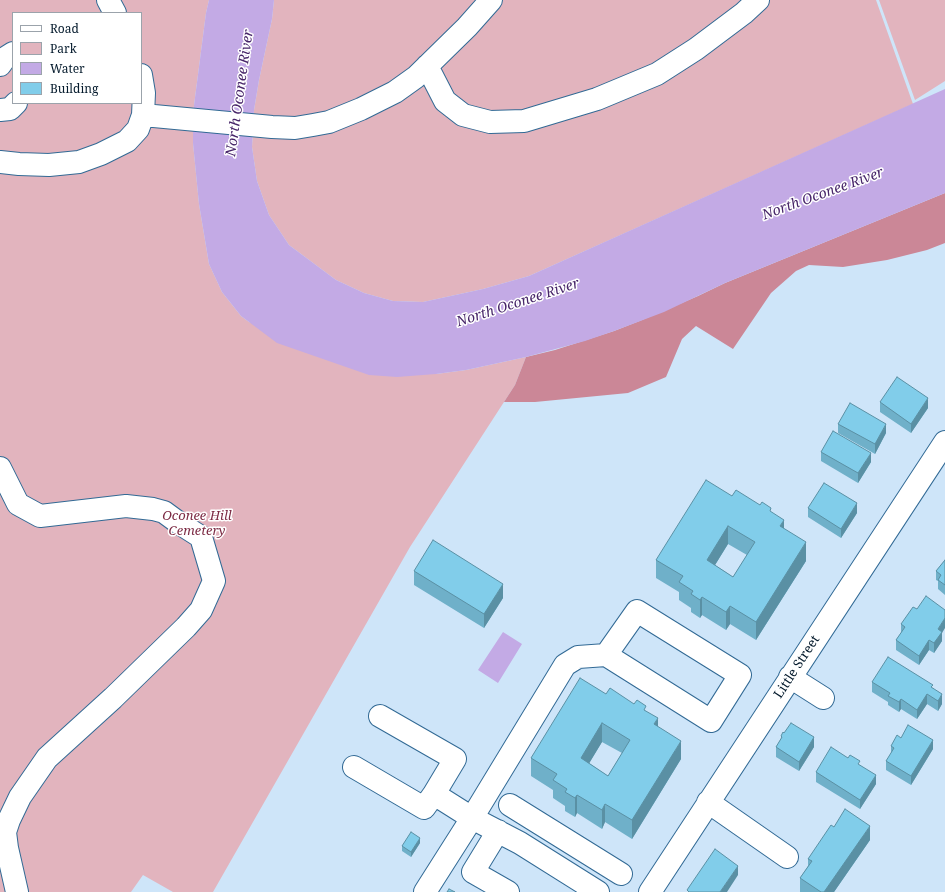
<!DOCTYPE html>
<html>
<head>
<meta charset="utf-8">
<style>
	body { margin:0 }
	#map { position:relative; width:945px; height:892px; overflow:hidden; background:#cee5f9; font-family:"Noto Serif",serif }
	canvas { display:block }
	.legend { position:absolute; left:12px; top:12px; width:130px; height:92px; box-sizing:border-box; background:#fff; border:1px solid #9ba3ab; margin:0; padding:5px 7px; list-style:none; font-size:12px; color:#041a2c }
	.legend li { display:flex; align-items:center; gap:8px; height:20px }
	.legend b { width:20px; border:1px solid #9ba3ab }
</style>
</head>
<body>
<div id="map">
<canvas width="945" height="892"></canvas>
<ul class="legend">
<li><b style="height:5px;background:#fff"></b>Road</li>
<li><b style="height:11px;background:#e2b4be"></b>Park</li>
<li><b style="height:11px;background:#c3aae5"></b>Water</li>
<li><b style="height:11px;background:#81cdea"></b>Building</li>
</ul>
</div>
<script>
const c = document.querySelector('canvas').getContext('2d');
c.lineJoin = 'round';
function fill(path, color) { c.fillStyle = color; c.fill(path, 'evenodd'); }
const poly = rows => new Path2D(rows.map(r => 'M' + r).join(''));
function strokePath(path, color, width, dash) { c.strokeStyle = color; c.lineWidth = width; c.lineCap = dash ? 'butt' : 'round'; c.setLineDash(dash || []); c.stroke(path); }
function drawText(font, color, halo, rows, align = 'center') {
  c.font = font + ' "Noto Serif",serif'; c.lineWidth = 3; c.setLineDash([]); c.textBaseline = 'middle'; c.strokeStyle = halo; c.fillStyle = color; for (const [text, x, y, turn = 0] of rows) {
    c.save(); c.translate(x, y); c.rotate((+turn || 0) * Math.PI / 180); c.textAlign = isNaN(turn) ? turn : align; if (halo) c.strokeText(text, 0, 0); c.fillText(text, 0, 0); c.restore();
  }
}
const green = poly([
	[0,0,209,0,206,13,193,113,193,143,199,204,209,264,222,292,241,316,249,322,436,374,466,370,526,357,515,385,410,547,213,892,173,892,143,875,131,892,0,892],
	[13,13,141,13,141,103,13,103],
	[274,0,876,0,913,104,529,276,483,289,423,302,393,301,364,293,336,280,289,245,269,215,257,181,252,147,254,110,259,80,272,19],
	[879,0,945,0,945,81,915,100]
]);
const forest = poly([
	[945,193,945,243,927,250,887,260,843,267,809,265,796,271,771,293,733,349,696,326,682,339,666,377,628,393,535,402,504,402,515,385,526,357,555,350,614,331,642,320,698,296,725,283]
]);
const water = poly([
	[209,0,274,0,272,19,259,80,254,110,252,147,257,181,269,215,289,245,336,280,364,293,393,301,423,302,483,289,529,276,945,89,945,193,725,283,664,312,614,331,585,341,526,357,466,370,436,374,397,377,369,375,277,343,241,316,222,292,209,264,199,204,193,143,193,113,206,13],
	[503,632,522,644,498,683,478,670]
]);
const minor = poly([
	[108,0,115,13],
	[0,65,5,58,13,53],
	[427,66,445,101,463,115,490,122,524,121,597,99,657,74,696,49,744,13,758,0],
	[0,110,10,109,16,103],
	[143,115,272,127,295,128,313,125,329,122,361,109,395,92,416,77,467,27,491,0],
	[0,162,19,164,49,165,79,162,101,154,127,141,138,129,143,115,144,93,141,75],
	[0,468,18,504,40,516,126,506,153,509,164,512,179,523,201,537,214,581,201,610,186,627,113,698,47,758,20,797,9,820,5,832,7,848,17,892],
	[790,677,823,698],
	[380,716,455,759,434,794,472,818,520,843,598,892],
	[354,767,424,808,434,794],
	[708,802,787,857],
	[510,805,621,874],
	[498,831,473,872,508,892],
	[425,892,472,818,565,665,578,657,606,655,711,721,740,675,637,611,606,655],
	[650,892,945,442]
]);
const wall = poly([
	[880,402,928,408,911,433,880,412],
	[838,424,886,433,875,454,838,433],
	[821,452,871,462,858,483,821,461],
	[732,496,760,505,771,512,806,561,756,640,730,624,726,630,702,615,700,618,691,612,691,608,679,600,679,592,656,578,656,560],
	[728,544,747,555,733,577,715,565],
	[808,508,857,513,841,538,808,517],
	[945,560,945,595,938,589,938,581,936,580,936,571],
	[414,571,503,598,484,628,414,585],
	[901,624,942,633,942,641,934,653,929,650,919,665,896,650,896,640,901,633],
	[872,682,933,688,942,704,938,711,927,704,917,719,901,709,899,712,888,705,888,702,872,692],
	[606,694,646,711,681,759,632,839,605,822,602,829,577,813,575,817,565,811,565,806,553,798,553,790,531,776,531,758],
	[602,742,622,753,608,776,589,763],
	[781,736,814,747,799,771,776,757,776,747,781,739],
	[901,738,933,749,911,785,886,770,886,761,891,754,891,746],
	[860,765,876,784,860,809,816,782,816,772],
	[834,827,870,840,834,892,800,892,800,878,808,866,808,859],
	[420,843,411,857,402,851,402,846]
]);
const shadedWall = poly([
	[928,398,928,408,911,433,911,424],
	[886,424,886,433,875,454,875,444],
	[871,453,871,462,858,483,858,473],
	[857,503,857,513,841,538,841,529],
	[784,520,784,538,780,526],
	[728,526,728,544,707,578,707,560],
	[806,542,806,561,756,640,756,622],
	[503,584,503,598,484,628,484,614],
	[702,597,702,615,700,618,700,600],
	[730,606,730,624,726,630,726,612],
	[945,618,945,628,942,633,942,641,934,653,934,643,938,629],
	[929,640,929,650,919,665,919,656],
	[927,694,927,704,917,719,917,710],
	[942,694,942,704,938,711,938,701],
	[901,699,901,709,899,712,899,702],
	[658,718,658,736,654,724],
	[602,723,602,742,581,777,581,758],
	[814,737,814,747,799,771,799,762],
	[933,740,933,749,911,785,911,776],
	[681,741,681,759,632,839,632,820],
	[876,775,876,784,860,809,860,800],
	[577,795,577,813,575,817,575,798],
	[605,804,605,822,602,829,602,810],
	[870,826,870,840,834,892,824,892],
	[420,838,420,843,411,857,411,852],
	[738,866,738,875,727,892,720,892]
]);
const building = poly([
	[897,377,928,398,911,424,880,402,897,377],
	[850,403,886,424,875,444,838,424,850,403],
	[833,431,871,453,858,473,821,452,833,431],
	[706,480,732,496,736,490,760,505,762,502,771,508,770,511,784,520,780,526,806,542,756,622,730,606,726,612,702,597,700,600,691,594,693,591,679,582,683,576,656,560,706,480],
	[728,526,755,542,733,577,707,560,728,526],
	[824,483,857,503,841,529,808,508,824,483],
	[433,540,503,584,484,614,414,571,433,540],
	[945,560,945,585,938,580,941,575,936,571,945,560],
	[926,596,945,610,945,618,938,629,942,632,934,643,929,640,919,656,896,640,905,627,901,624,913,607,917,609,926,596],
	[888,657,933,685,931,687,942,694,938,701,927,694,917,710,901,699,899,702,888,696,890,693,872,682,888,657],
	[580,678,606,694,610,688,634,704,637,700,646,706,644,710,658,718,654,724,681,741,632,820,605,804,602,810,577,795,575,798,565,792,567,789,553,780,557,774,531,758,580,678],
	[602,723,630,740,608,776,581,758,602,723],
	[791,723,814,737,799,762,776,747,782,737,781,736,783,732,784,733,791,723],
	[908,725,933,740,911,776,886,761,894,748,891,746,897,735,901,738,908,725],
	[831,747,848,758,850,755,860,761,858,764,876,775,860,800,816,772,831,747],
	[845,809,870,826,824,892,821,892,800,878,812,861,808,859,831,825,834,827,845,809],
	[411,832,420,838,411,852,402,846,411,832],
	[715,849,738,866,720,892,689,892,687,890,715,849],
	[449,889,455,892,447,892,449,889]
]);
const parkNames = [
	["Oconee Hill",197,516],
	["Cemetery",197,531]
];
const streetNames = [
	["Little Street",797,667,-57]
];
const waterNames = [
	["North Oconee River",240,93,-82],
	["North Oconee River",823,194,-20],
	["North Oconee River",518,303,-18]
];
fill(green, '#e2b4be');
fill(forest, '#cb8797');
fill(water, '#c3aae5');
strokePath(minor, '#326a95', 24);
strokePath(minor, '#fff', 22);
fill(wall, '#6fb0c9');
fill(shadedWall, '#5a90a4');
fill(building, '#81cdea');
strokePath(building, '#5a90a4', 1);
drawText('italic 13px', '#7c2b44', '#fff', parkNames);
drawText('13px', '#041a2c', '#fff', streetNames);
drawText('italic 14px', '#472569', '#fff', waterNames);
</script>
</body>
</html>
